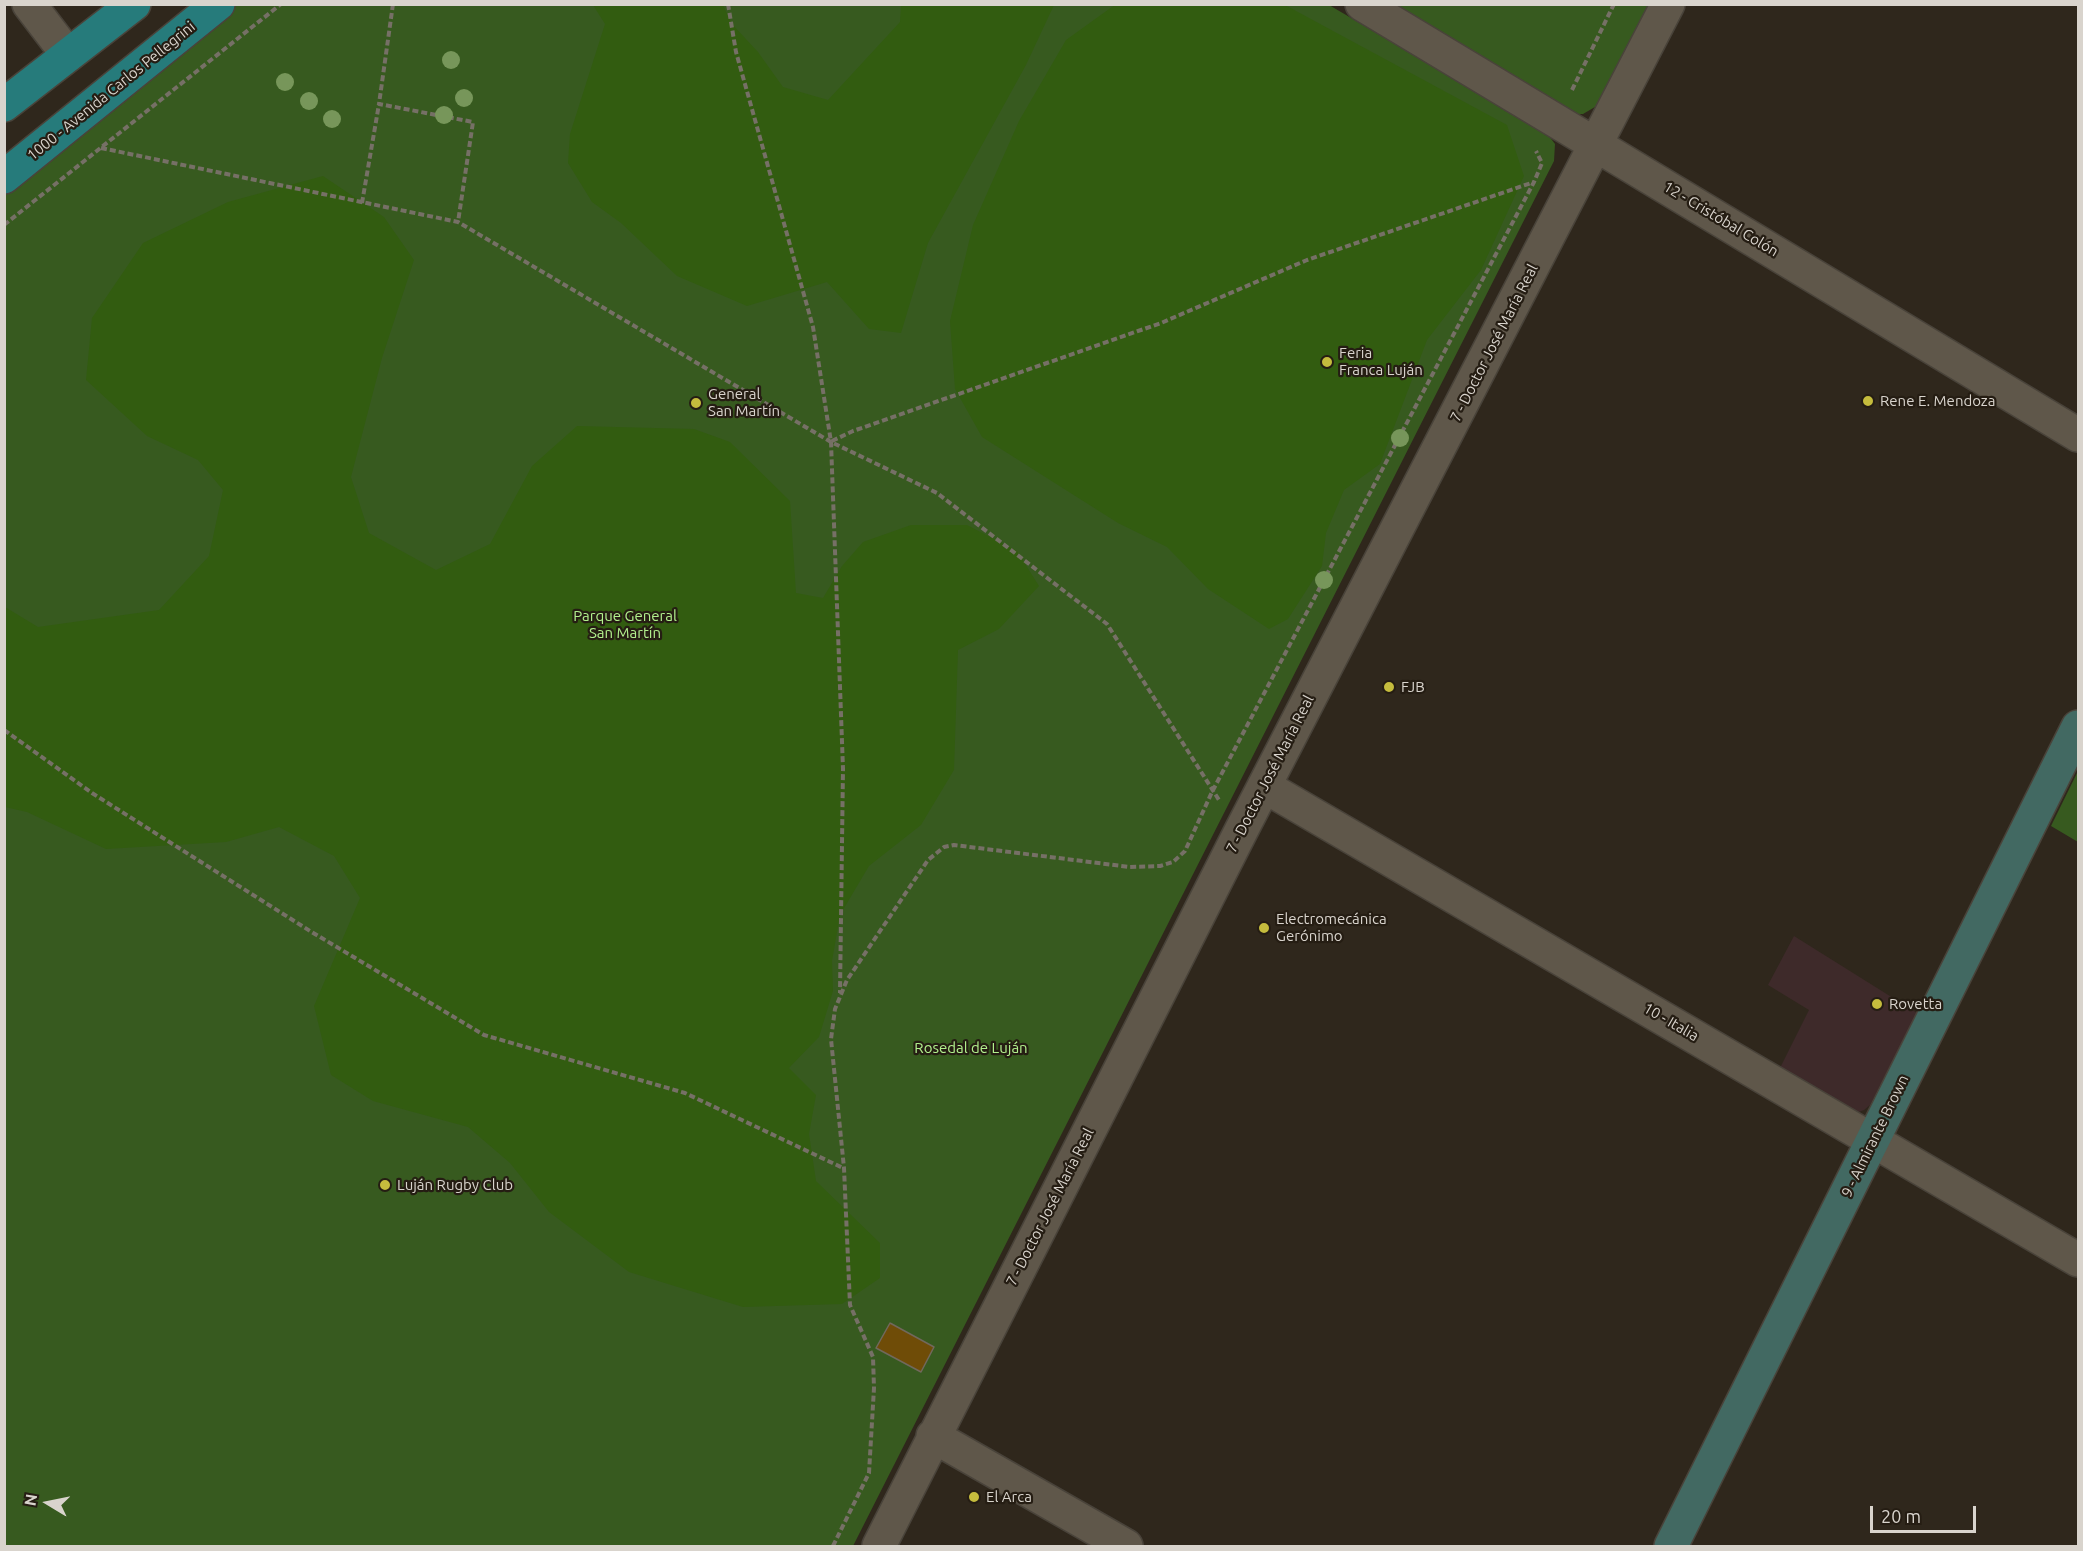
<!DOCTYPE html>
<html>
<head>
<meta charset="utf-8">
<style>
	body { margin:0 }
	#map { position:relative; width:2083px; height:1551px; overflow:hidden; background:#2f271c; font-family:Ubuntu,sans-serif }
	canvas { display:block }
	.frame { position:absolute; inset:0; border:6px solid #d9d4cd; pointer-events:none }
	.north { position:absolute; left:18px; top:1473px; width:60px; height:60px; -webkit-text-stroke:4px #251d13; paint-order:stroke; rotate:280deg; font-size:16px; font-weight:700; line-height:24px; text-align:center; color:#d9d4cd }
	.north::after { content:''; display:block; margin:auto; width:21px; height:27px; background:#d9d4cd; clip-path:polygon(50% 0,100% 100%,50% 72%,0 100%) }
	.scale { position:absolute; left:1870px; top:1506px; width:106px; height:27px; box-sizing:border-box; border:3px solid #d9d4cd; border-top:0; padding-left:8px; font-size:18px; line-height:21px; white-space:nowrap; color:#d9d4cd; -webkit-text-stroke:4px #251d13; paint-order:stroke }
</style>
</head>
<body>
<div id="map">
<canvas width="2083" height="1551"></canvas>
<div class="frame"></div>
<div class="north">N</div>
<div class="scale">20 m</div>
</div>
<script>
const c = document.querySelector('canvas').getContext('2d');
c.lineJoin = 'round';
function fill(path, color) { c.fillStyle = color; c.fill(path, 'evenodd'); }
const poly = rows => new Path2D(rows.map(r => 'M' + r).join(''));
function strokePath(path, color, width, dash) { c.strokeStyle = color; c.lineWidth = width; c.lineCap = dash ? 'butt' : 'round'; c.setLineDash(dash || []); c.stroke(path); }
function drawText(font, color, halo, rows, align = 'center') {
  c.font = font + ' Ubuntu,sans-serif'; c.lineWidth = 4.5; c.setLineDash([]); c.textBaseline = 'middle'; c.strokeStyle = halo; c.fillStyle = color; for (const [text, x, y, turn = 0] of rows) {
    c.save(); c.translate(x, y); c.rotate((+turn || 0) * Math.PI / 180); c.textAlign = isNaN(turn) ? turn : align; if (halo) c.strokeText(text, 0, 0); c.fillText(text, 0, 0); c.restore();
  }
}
const commercial = poly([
	[1794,936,1917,1013,1870,1105,1864,1110,1856,1113,1779,1070,1809,1010,1768,985]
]);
const green = poly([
	[238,4,1329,5,1546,132,1555,144,1554,161,853,1546,5,1546,5,191],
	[1384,5,1650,5,1600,104,1583,114,1570,114],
	[2078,771,2078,842,2051,826]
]);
const forest = poly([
	[1116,4,1285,5,1507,125,1524,176,1481,270,1427,340,1380,464,1344,490,1326,533,1322,566,1288,619,1269,629,1208,589,1167,547,1118,523,982,437,955,389,950,321,973,225,1019,121,1066,40],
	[593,5,723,5,732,24,758,52,783,87,828,100,900,22,901,5,1054,5,1026,65,928,243,901,333,869,329,827,282,747,306,677,276,621,223,592,202,568,163,570,134,605,24],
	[323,176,384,217,414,260,382,358,351,477,369,533,436,570,490,544,532,466,577,426,694,429,730,442,790,501,796,593,823,598,842,566,863,542,911,525,967,525,1017,551,1039,586,999,629,958,650,954,770,921,825,869,866,840,915,832,961,833,991,819,1037,789,1068,816,1095,809,1134,816,1181,880,1243,880,1278,842,1304,743,1307,629,1272,549,1212,510,1163,468,1127,373,1101,331,1075,314,1006,360,898,334,856,279,827,226,842,106,849,27,812,5,807,5,607,38,627,159,610,209,556,223,490,198,460,147,436,86,380,92,318,143,243,228,202]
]);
const building = poly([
	[890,1323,934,1347,921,1372,876,1348,890,1323]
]);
const path = poly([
	[393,4,379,104,473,122,458,222],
	[728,4,736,52,813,327,831,442,843,769,840,993],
	[1572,90,1614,4],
	[101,148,458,222,831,442,937,493,1107,624,1219,800],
	[362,203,379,104],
	[4,225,281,4],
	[832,441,853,431,1161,323,1307,260,1534,182],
	[4,730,92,793,310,931,484,1035,685,1093,843,1168],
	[833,1546,869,1473,874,1388,873,1357,850,1305,844,1168,831,1039,835,1009,847,980,928,860,944,847,954,845,1130,867,1160,866,1173,862,1185,851,1212,792,1534,182,1542,163,1536,151]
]);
const street = poly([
	[29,4,68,55],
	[1362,4,2078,435],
	[1264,786,2078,1260],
	[933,1436,1126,1546],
	[879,1546,1242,829,1668,4]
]);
const secondary = poly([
	[1671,1546,2078,727]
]);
const primary = poly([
	[4,105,134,4],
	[4,177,218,4]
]);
const trees = [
	[451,60],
	[285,82],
	[464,98],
	[309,101],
	[444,115],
	[332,119],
	[1400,438],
	[1324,580]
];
const markers = [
	[1327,362,6,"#c5bc3d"],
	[1868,401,6,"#c5bc3d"],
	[696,403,6,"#c5bc3d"],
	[1389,687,6,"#c5bc3d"],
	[1264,928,6,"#c5bc3d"],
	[1877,1004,6,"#c5bc3d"],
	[385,1185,6,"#c5bc3d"],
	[974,1497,6,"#c5bc3d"]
];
const streetNames = [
	["1000 - Avenida Carlos Pellegrini",111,91,-39],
	["12 - Cristóbal Colón",1721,219,31],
	["7 - Doctor José María Real",1494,343,-63],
	["7 - Doctor José María Real",1270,774,-63],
	["10 - Italia",1671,1022,30],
	["9 - Almirante Brown",1875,1136,-64],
	["7 - Doctor José María Real",1050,1207,-63]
];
const poiNames = [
	["Feria",1339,353],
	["Franca Luján",1339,370],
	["General",708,394],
	["San Martín",708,411],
	["Rene E. Mendoza",1880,401],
	["FJB",1401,687],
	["Electromecánica",1276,919],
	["Gerónimo",1276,936],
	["Rovetta",1889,1004],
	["Luján Rugby Club",397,1185],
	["El Arca",986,1497]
];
const parkNames = [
	["Parque General",625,616],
	["San Martín",625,633],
	["Rosedal de Luján",971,1048]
];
fill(commercial, '#3e2a2a');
fill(green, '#375a1f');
fill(forest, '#325c10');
fill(building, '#6f4c07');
strokePath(building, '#71685c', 1.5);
strokePath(street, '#49433a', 36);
strokePath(secondary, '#49433a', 36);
strokePath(primary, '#49433a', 36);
strokePath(path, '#767066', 4, [6, 3]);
strokePath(street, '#5f574a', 33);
strokePath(secondary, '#426962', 33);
strokePath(primary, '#267b7b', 33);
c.fillStyle = '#77965a';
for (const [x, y] of trees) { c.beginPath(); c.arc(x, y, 9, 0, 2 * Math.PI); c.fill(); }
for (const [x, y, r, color] of markers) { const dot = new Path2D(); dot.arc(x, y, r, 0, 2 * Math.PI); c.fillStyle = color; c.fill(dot); strokePath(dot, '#251d13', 2); }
drawText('15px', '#d9d4cd', '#251d13', streetNames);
drawText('15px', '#d9d4cd', '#251d13', poiNames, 'left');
drawText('15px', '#b2f08d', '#251d13', parkNames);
</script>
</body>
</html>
